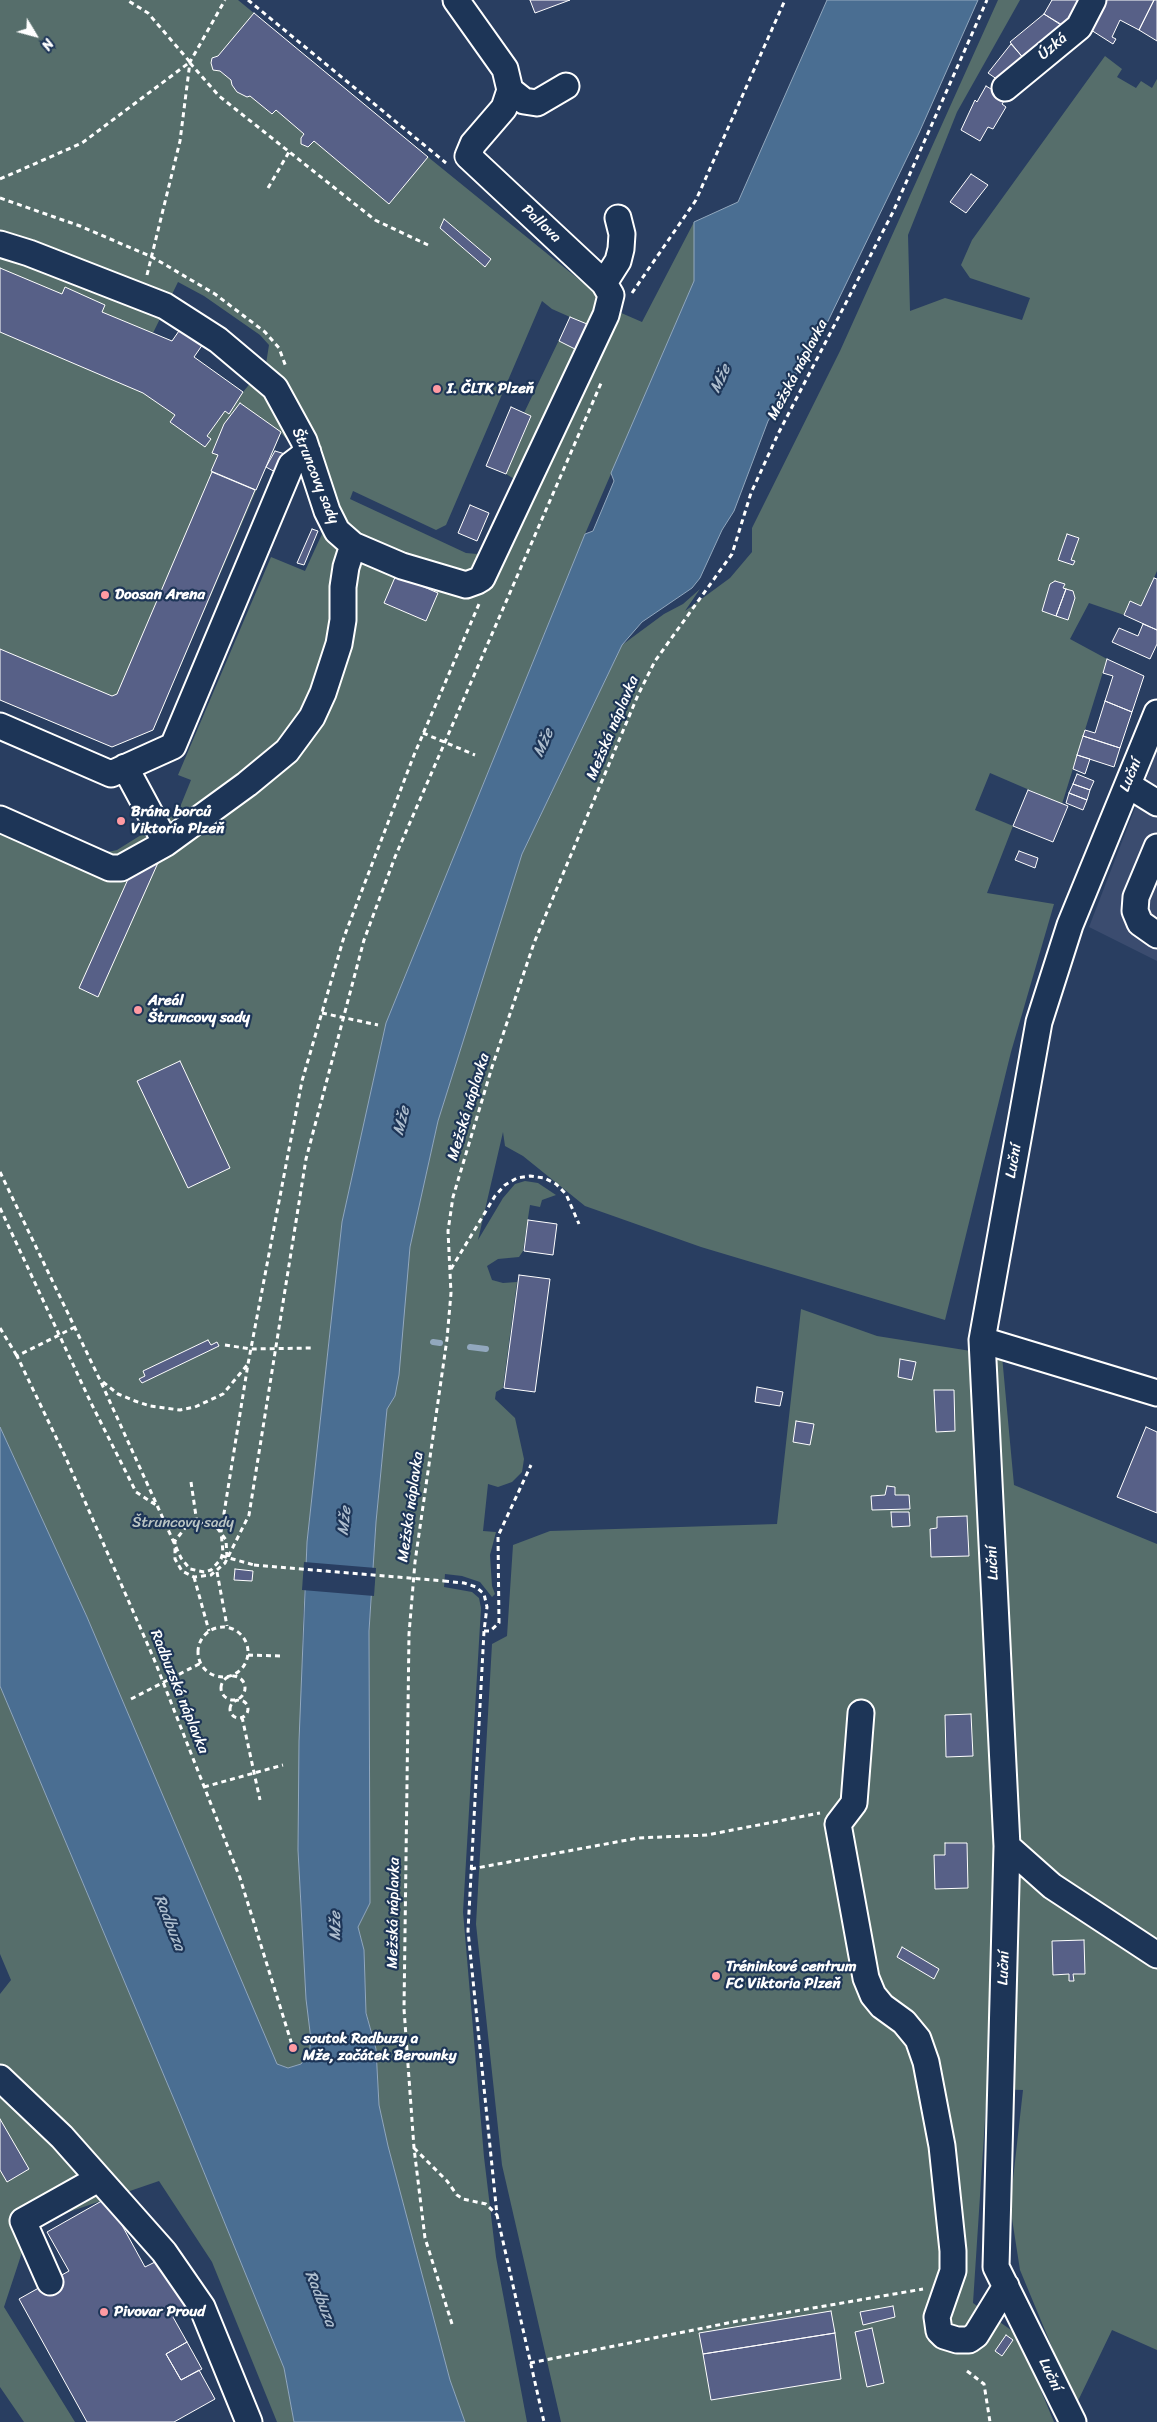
<!DOCTYPE html>
<html>
<head>
<meta charset="utf-8">
<style>
	body { margin:0 }
	#map { position:relative; width:1157px; height:2422px; overflow:hidden; background:#293e61; font-family:Sriracha,sans-serif }
	canvas { display:block }
	.north { position:absolute; left:10px; top:10px; width:50px; height:50px; -webkit-text-stroke:4px #1d3557; paint-order:stroke; rotate:127deg; font-size:14px; font-weight:700; line-height:20px; text-align:center; color:#fff }
	.north::after { content:''; display:block; margin:auto; width:18px; height:22px; background:#fff; clip-path:polygon(50% 0,100% 100%,50% 72%,0 100%) }
</style>
</head>
<body>
<div id="map">
<canvas width="1157" height="2422"></canvas>
<div class="north">N</div>
</div>
<script>
const c = document.querySelector('canvas').getContext('2d');
c.lineJoin = 'round';
function fill(path, color) { c.fillStyle = color; c.fill(path, 'evenodd'); }
const poly = rows => new Path2D(rows.map(r => 'M' + r).join(''));
function strokePath(path, color, width, dash) { c.strokeStyle = color; c.lineWidth = width; c.lineCap = dash ? 'butt' : 'round'; c.setLineDash(dash || []); c.stroke(path); }
function drawText(font, color, halo, rows, align = 'center') {
  c.font = font + ' Sriracha,sans-serif'; c.lineWidth = 4.5; c.setLineDash([]); c.textBaseline = 'middle'; c.strokeStyle = halo; c.fillStyle = color; for (const [text, x, y, turn = 0] of rows) {
    c.save(); c.translate(x, y); c.rotate((+turn || 0) * Math.PI / 180); c.textAlign = isNaN(turn) ? turn : align; if (halo) c.strokeText(text, 0, 0); c.fillText(text, 0, 0); c.restore();
  }
}
const built = poly([
	[1157,751,1157,961,1089,927]
]);
const green = poly([
	[0,0,238,0,428,157,619,312,642,322,694,222,694,281,585,534,386,1023,342,1222,307,1542,303,1623,298,1850,306,1999,311,2040,309,2054,301,2064,288,2068,277,2064,87,1617,0,1427,0,807,103,853,117,850,178,812,191,780,178,775,271,557,305,571,322,534,303,471,291,444,281,433,153,730,112,747,0,700],
	[178,282,204,296,260,335,269,345,266,364,243,392,194,357,181,328,172,341,153,333],
	[542,301,552,309,570,317,524,413,531,417,506,474,516,480,485,551,477,554,466,553,350,499,353,491,436,530,446,525],
	[998,0,1020,0,957,112,908,235,910,311,945,298,1022,320,1030,298,970,278,961,265,972,240,1105,56,1122,69,1117,77,1136,88,1141,81,1152,88,1157,79,1157,571,1141,606,1130,601,1124,615,1089,603,1070,639,1107,659,1062,804,990,773,975,810,1013,826,987,893,1054,904,1011,1052,945,1320,701,1247,585,1206,523,1156,505,1146,503,1132,478,1240,503,1198,515,1184,525,1181,538,1183,556,1195,542,1200,540,1207,530,1205,523,1251,519,1257,498,1259,487,1266,492,1280,503,1283,517,1282,503,1388,496,1392,495,1399,515,1418,524,1459,522,1472,512,1482,498,1487,488,1484,483,1531,496,1532,490,1555,492,1586,495,1594,492,1597,480,1582,462,1576,445,1574,444,1587,472,1592,479,1598,481,1608,463,1912,484,2157,496,2257,527,2422,465,2422,450,2380,388,2146,379,2105,376,2049,366,2012,364,1950,358,1927,370,1903,369,1631,376,1522,387,1409,395,1396,410,1247,438,1121,522,854,622,645,664,614,683,604,700,589,685,611,730,578,752,552,752,528,840,351],
	[801,1309,877,1336,1002,1356,1014,1485,1157,1544,1157,2350,1112,2330,1076,2405,1020,2270,1010,2206,1023,2090,987,2089,973,2303,1018,2335,1054,2422,561,2422,502,2165,476,1924,492,1644,507,1636,513,1545,550,1531,777,1524],
	[0,1686,181,2116,284,2368,294,2422,277,2422,212,2262,159,2181,31,2225,4,2307,75,2422,24,2422,0,2387,0,1994,11,1980,0,1954]
]);
const water = poly([
	[827,0,978,0,919,133,814,350,803,363,768,421,734,511,722,530,700,578,692,588,642,622,622,645,522,854,438,1121,410,1247,399,1375,395,1396,387,1409,376,1522,369,1631,370,1903,358,1927,364,1950,366,2013,376,2049,379,2105,388,2146,450,2380,465,2422,294,2422,284,2368,181,2116,0,1686,0,1427,87,1617,277,2064,288,2068,301,2064,309,2054,311,2040,306,1999,298,1850,299,1741,307,1542,342,1222,386,1023,585,534,593,531,614,481,611,473,694,281,694,222,738,202,827,0]
]);
const pier = poly([
	[304,1562,376,1568,374,1596,302,1590]
]);
const stream = poly([
	[433,1342,440,1343],
	[470,1347,486,1349]
]);
const building = poly([
	[530,0,570,0,535,13,530,0],
	[1052,0,1080,0,1064,27,1044,14,1052,0],
	[1106,0,1154,0,1139,30,1120,20,1112,37,1116,39,1113,44,1091,30,1106,0],
	[1154,0,1157,0,1157,41,1139,30,1154,0],
	[254,13,428,157,389,204,314,141,308,147,301,144,301,138,304,134,276,110,272,114,250,96,247,97,237,92,232,85,231,80,220,71,213,70,211,63,212,58,218,56,254,13],
	[1044,14,1064,26,1025,60,1010,42,1044,14],
	[1011,44,1025,60,1001,82,988,73,1011,44],
	[986,86,1006,98,1002,104,1006,107,993,129,988,127,980,141,961,130,975,100,977,102,986,86],
	[971,174,988,185,966,213,950,202,971,174],
	[444,219,491,259,485,267,440,228,444,219],
	[0,268,62,294,65,287,105,305,102,312,172,341,181,328,203,344,194,357,243,392,229,414,225,411,207,436,211,439,205,447,170,422,175,415,143,393,0,332,0,268],
	[570,317,587,324,575,349,559,341,570,317],
	[240,403,281,432,256,490,211,471,218,455,212,453,224,424,240,403],
	[511,407,531,416,506,474,486,466,511,407],
	[275,451,285,454,277,473,266,467,275,451],
	[212,472,255,490,153,730,112,747,0,700,0,649,112,696,117,694,212,472],
	[470,505,489,513,477,541,458,533,470,505],
	[312,529,318,531,304,565,297,563,312,529],
	[1067,534,1079,538,1071,560,1075,561,1073,565,1058,560,1067,534],
	[396,575,438,593,426,621,384,603,396,575],
	[1154,578,1157,579,1157,630,1124,615,1130,601,1141,606,1154,578],
	[1055,581,1065,584,1063,588,1066,589,1056,616,1042,611,1050,584,1055,581],
	[1066,589,1073,591,1075,598,1068,620,1056,616,1066,589],
	[1143,624,1157,630,1157,644,1150,659,1112,642,1119,628,1138,636,1143,624],
	[1107,659,1144,676,1132,712,1105,701,1113,676,1103,673,1107,659],
	[1105,701,1132,712,1120,748,1083,736,1085,730,1095,733,1105,701],
	[1083,736,1120,748,1114,767,1077,755,1083,736],
	[1077,755,1090,759,1085,774,1073,769,1077,755],
	[1077,774,1094,781,1090,790,1073,784,1077,774],
	[1073,784,1090,790,1087,800,1069,793,1073,784],
	[1028,790,1068,806,1053,842,1013,826,1028,790],
	[1069,793,1087,800,1083,810,1066,803,1069,793],
	[1019,851,1038,858,1035,868,1015,860,1019,851],
	[161,856,98,997,79,988,129,877,161,856],
	[180,1061,230,1168,188,1188,137,1081,180,1061],
	[528,1220,557,1224,553,1255,524,1251,528,1220],
	[519,1275,550,1279,535,1392,504,1388,519,1275],
	[208,1340,211,1345,217,1342,219,1346,142,1383,139,1379,145,1376,143,1371,208,1340],
	[900,1359,916,1362,912,1380,898,1377,900,1359],
	[757,1387,783,1392,780,1406,755,1402,757,1387],
	[934,1390,954,1390,955,1431,936,1432,934,1390],
	[796,1421,814,1424,810,1445,793,1442,796,1421],
	[1146,1427,1157,1432,1157,1513,1117,1497,1146,1427],
	[887,1486,895,1487,895,1495,909,1495,910,1509,872,1510,871,1496,885,1495,887,1486],
	[891,1512,909,1512,910,1526,892,1527,891,1512],
	[967,1516,969,1556,931,1557,930,1529,937,1528,937,1517,967,1516],
	[235,1569,253,1571,252,1581,234,1580,235,1569],
	[971,1714,973,1756,946,1757,945,1715,971,1714],
	[945,1843,967,1843,968,1888,935,1889,934,1855,945,1855,945,1843],
	[1084,1940,1085,1974,1073,1974,1074,1981,1069,1981,1069,1974,1053,1975,1052,1941,1084,1940],
	[902,1947,939,1969,934,1979,897,1957,902,1947],
	[0,2119,29,2169,7,2182,0,2170,0,2119],
	[107,2198,145,2267,163,2258,190,2307,173,2317,187,2342,166,2354,181,2380,199,2370,215,2399,174,2422,87,2422,19,2299,69,2271,47,2232,107,2198],
	[893,2306,895,2317,863,2325,860,2312,893,2306],
	[831,2311,835,2333,703,2354,699,2333,831,2311],
	[872,2328,884,2383,867,2387,855,2332,872,2328],
	[835,2333,841,2379,711,2400,703,2354,835,2333],
	[1006,2335,1013,2340,1002,2356,995,2351,1006,2335],
	[187,2342,202,2369,181,2380,166,2354,187,2342]
]);
const path = poly([
	[248,0,446,163],
	[190,63,219,96,375,220,428,245],
	[0,179,82,143,190,62,148,13,127,0],
	[268,188,289,152],
	[0,198,80,226,152,257,215,294,265,332,279,348,286,367],
	[147,275,180,141,190,62,225,0],
	[632,293,696,200,785,0],
	[423,733,475,755],
	[322,1013,378,1025],
	[0,1172,100,1380,181,1558,190,1569,204,1572,211,1570,221,1559,223,1552,221,1532,248,1364,302,1081,344,937,414,755,479,604],
	[0,1208,91,1403,136,1492,159,1507],
	[451,1269,495,1196,505,1185,517,1178,530,1176,544,1178,556,1184,566,1194,579,1224],
	[75,1327,17,1356,65,1456,154,1659,240,1878,293,2048],
	[0,1328,17,1356],
	[225,1345,251,1349,311,1348],
	[103,1382,118,1394,135,1401,150,1406,180,1410,195,1407,223,1394,248,1364],
	[191,1482,197,1523],
	[222,1556,254,1565],
	[227,1557,226,1540,218,1529,207,1523,192,1524,185,1528,175,1541,175,1559,182,1571,194,1577,211,1575,225,1563,249,1515,306,1159,364,940,395,857,602,381],
	[217,1572,227,1626],
	[194,1577,209,1631],
	[444,1581,464,1583,476,1587,484,1594,487,1607,484,1631,468,1931,497,2215,544,2422],
	'198 1652a25 25 0 1 1 50 0a25 25 0 1 1-50 0Z',
	[484,1631,490,1631,499,1623,498,1536,531,1465],
	[248,1655,284,1656],
	'221 1688a12 12 0 1 1 24 0a12 12 0 1 1-24 0Z',
	[131,1699,201,1663],
	'230 1709a9 9 0 1 1 18 0a9 9 0 1 1-18 0Z',
	[242,1717,260,1800],
	[204,1787,283,1765],
	[471,1869,638,1838,707,1835,820,1813],
	[414,2148,447,2181,457,2195,463,2199,486,2204,497,2215],
	[452,2324,425,2238,414,2148,404,2009,409,1634,415,1562,447,1339,451,1293,448,1231,453,1197,492,1067,534,943,638,695,655,661,732,554,751,493,778,434,893,212,987,0],
	[530,2363,738,2321,923,2289],
	[967,2371,984,2384,990,2422]
]);
const minor = poly([
	[1005,88,1079,27,1093,0],
	[510,90,524,101,537,103,566,86],
	[0,244,29,253,165,306,218,340,275,388,304,441,327,511,337,531,353,545,402,566,466,585,477,581,482,578,606,315,611,295,604,283,468,156,473,144,504,108,510,90,505,69,456,0],
	[604,283,618,261,621,249,622,234,618,218],
	[0,726,111,774,173,746,291,465,308,452],
	[125,767,166,843],
	[1128,785,1157,803],
	[0,819,110,868,121,868,166,843,247,784,287,751,312,717,323,693,339,644,343,620,343,587,346,567,353,545],
	[1157,847,1136,897,1135,911,1140,923,1157,935],
	[982,1340,1157,1393],
	[861,1713,854,1803,838,1824,866,1978,873,1995,882,2006,904,2022,918,2039,926,2062,942,2146,953,2251,953,2271,937,2317,939,2331,944,2336,957,2340,969,2340,976,2335,1006,2286],
	[1007,1846,1052,1886,1157,1955],
	[0,2078,62,2137,164,2252,202,2307,249,2422],
	[50,2282,23,2221,98,2179],
	[1073,2422,996,2267,1007,1846,982,1340,1039,1022,1070,925,1157,713]
]);
const pathBridge = poly([
	[254,1565,444,1581]
]);
const markers = [
	[437,389,5,"#ff9aa2"],
	[105,595,5,"#ff9aa2"],
	[121,821,5,"#ff9aa2"],
	[138,1010,5,"#ff9aa2"],
	[716,1976,5,"#ff9aa2"],
	[293,2048,5,"#ff9aa2"],
	[104,2312,5,"#ff9aa2"]
];
const streetNames = [
	["Úzká",1053,47,-40],
	["Pallova",541,224,43],
	["Mežská náplavka",798,370,-62],
	["Štruncovy sady",315,476,68],
	["Mežská náplavka",613,728,-67],
	["Luční",1131,775,-68],
	["Mežská náplavka",469,1107,-73],
	["Luční",1014,1161,-80],
	["Mežská náplavka",411,1507,-82],
	["Luční",993,1563,-93],
	["Radbuzská náplavka",179,1692,68],
	["Mežská náplavka",394,1913,-89],
	["Luční",1004,1968,-88],
	["Luční",1050,2375,64]
];
const poiNames = [
	["I. ČLTK Plzeň",447,389],
	["Doosan Arena",115,595],
	["Brána borců",131,812],
	["Viktoria Plzeň",131,829],
	["Areál",148,1001],
	["Štruncovy sady",148,1018],
	["Tréninkové centrum",726,1967],
	["FC Viktoria Plzeň",726,1984],
	["soutok Radbuzy a",303,2039],
	["Mže, začátek Berounky",303,2056],
	["Pivovar Proud",114,2312]
];
const parkNames = [
	["Štruncovy sady",183,1523]
];
const waterNames = [
	["Mže",721,379,-65],
	["Mže",544,743,-66],
	["Mže",402,1121,-76],
	["Mže",345,1521,-84],
	["Radbuza",169,1923,68],
	["Mže",336,1926,-90],
	["Radbuza",320,2299,68]
];
fill(built, '#3b4c6f');
fill(green, '#566e6b');
fill(water, '#4a6e92');
strokePath(water, '#92a8be', 1);
fill(pier, '#293e61');
strokePath(stream, '#92a8be', 6);
fill(building, '#576087');
strokePath(building, '#fff', 1);
strokePath(minor, '#fff', 29);
strokePath(path, '#fff', 3, [5, 4]);
strokePath(minor, '#1d3557', 25);
strokePath(pathBridge, '#fff', 3, [5, 4]);
for (const [x, y, r, color] of markers) { const dot = new Path2D(); dot.arc(x, y, r, 0, 2 * Math.PI); c.fillStyle = color; c.fill(dot); strokePath(dot, '#1d3557', 2); }
drawText('15px', '#fff', '#1d3557', streetNames);
drawText('bold 15px', '#fff', '#1d3557', poiNames, 'left');
drawText('15px', '#bbc5c4', '#1d3557', parkNames);
drawText('italic 16px', '#aebece', '#1d3557', waterNames);
</script>
</body>
</html>
